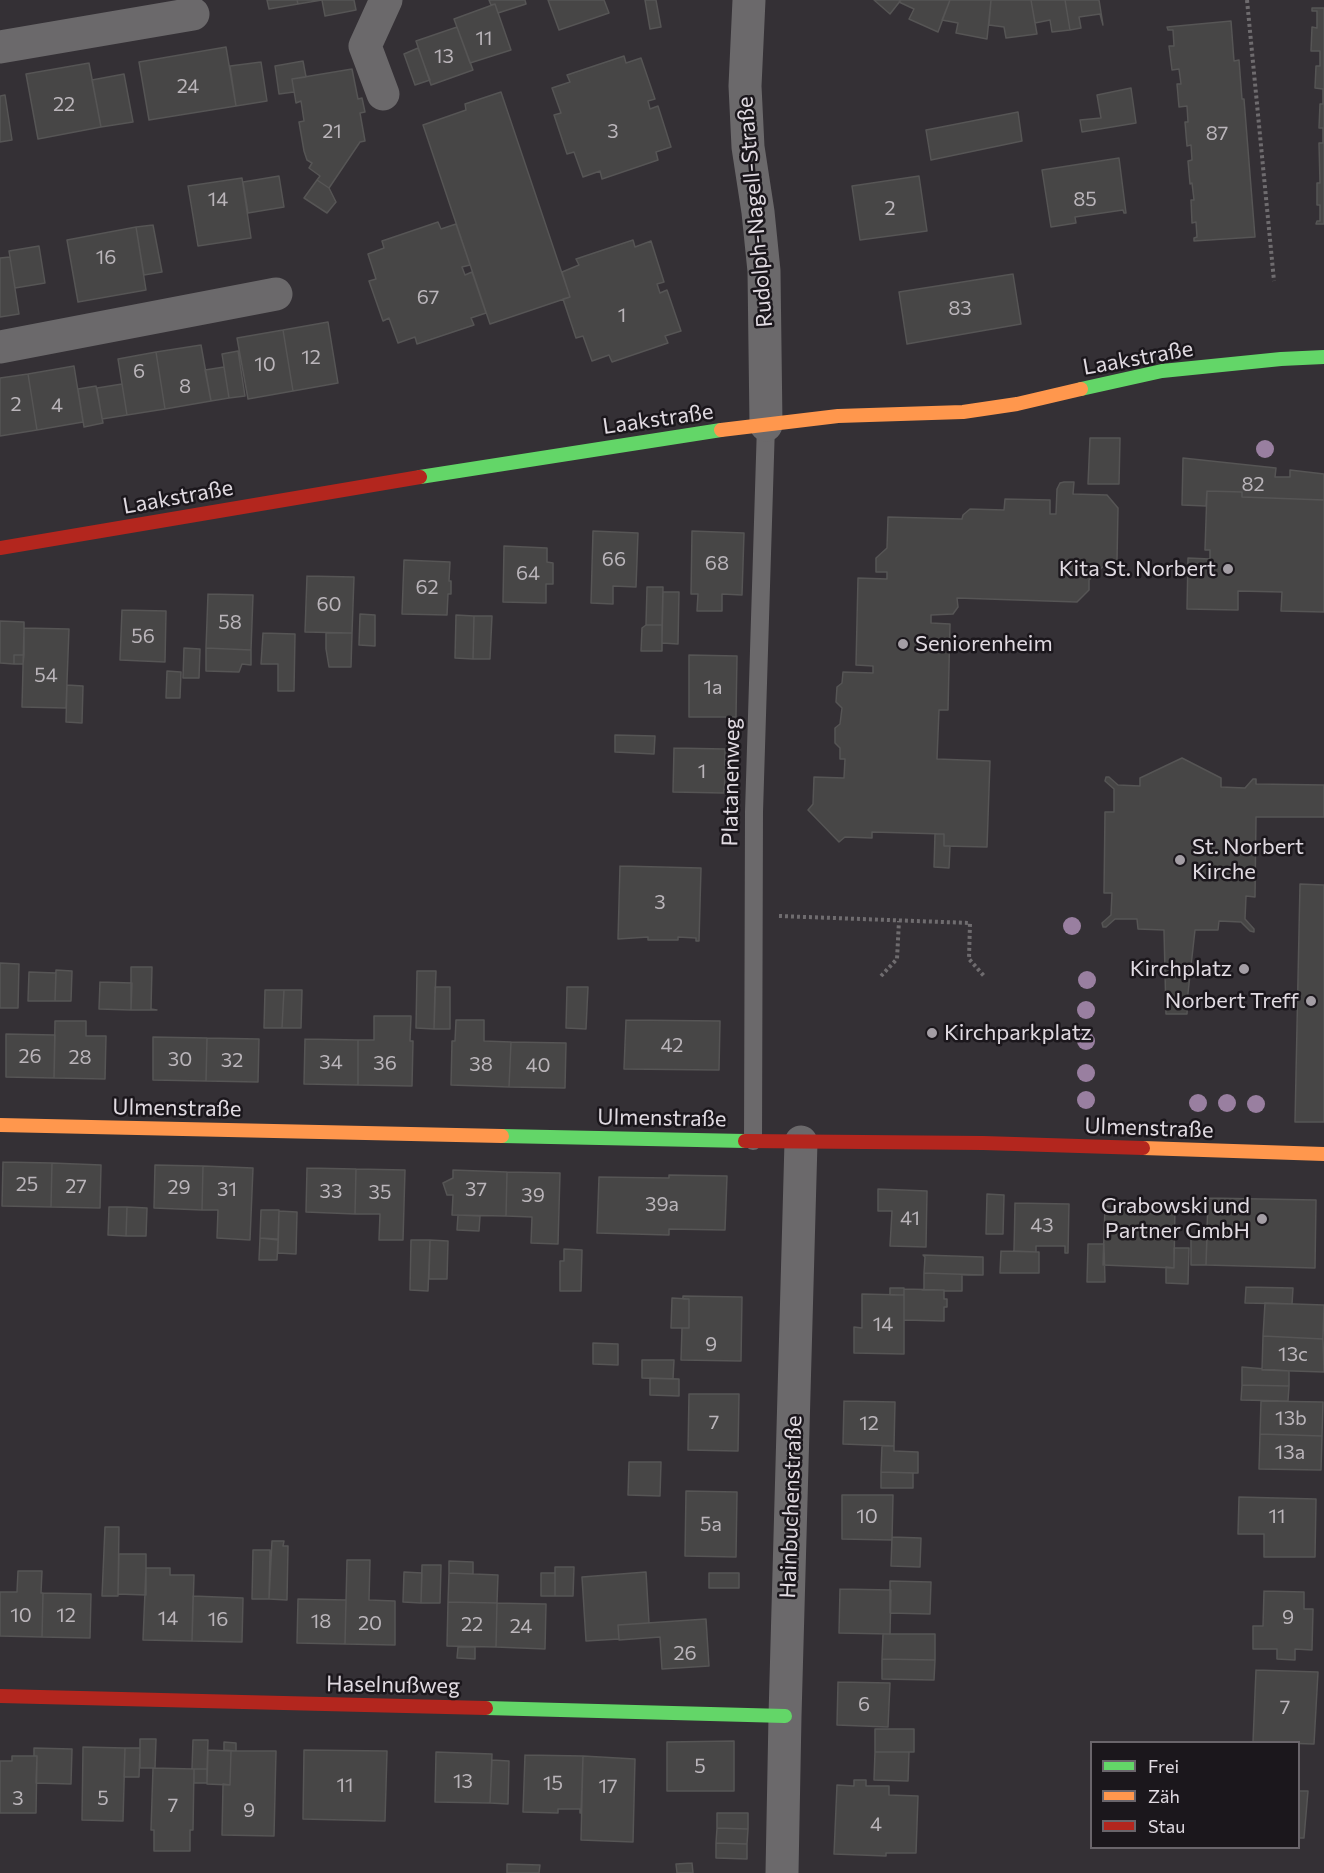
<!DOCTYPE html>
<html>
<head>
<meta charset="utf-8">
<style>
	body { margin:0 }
	#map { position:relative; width:1324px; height:1873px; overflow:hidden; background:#343035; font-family:Commissioner,sans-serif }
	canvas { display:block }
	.legend { position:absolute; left:1090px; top:1741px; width:210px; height:108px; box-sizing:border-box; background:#1b171c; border:2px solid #6a656b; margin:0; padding:8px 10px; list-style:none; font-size:18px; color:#e0dae1 }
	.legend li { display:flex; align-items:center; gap:12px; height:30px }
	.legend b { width:30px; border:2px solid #6a656b }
</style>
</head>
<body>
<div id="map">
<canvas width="1324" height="1873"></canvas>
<ul class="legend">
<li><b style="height:8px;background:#63d668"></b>Frei</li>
<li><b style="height:8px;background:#ff974d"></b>Zäh</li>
<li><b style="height:8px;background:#b3261e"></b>Stau</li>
</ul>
</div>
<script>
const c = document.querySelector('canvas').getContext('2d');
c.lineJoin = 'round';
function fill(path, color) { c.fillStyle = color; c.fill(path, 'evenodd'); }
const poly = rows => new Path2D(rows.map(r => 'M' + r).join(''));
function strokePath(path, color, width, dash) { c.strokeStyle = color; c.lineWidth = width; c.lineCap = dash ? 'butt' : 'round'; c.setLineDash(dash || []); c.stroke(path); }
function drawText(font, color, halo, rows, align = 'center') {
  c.font = font + ' Commissioner,sans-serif'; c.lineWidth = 5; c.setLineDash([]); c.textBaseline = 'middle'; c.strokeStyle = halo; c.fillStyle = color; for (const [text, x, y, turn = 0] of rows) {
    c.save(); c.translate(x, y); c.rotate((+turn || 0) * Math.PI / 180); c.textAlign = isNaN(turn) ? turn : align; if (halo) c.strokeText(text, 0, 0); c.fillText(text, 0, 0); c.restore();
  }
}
const building = poly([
	[267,0,297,0,298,4,269,9,267,0],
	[297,0,354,0,356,10,325,16,322,0,298,4,297,0],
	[489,0,525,0,526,4,498,13,495,4,491,5,489,0],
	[548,0,604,0,609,13,559,30,548,0],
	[645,0,656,0,661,27,650,29,645,0],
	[874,0,901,0,890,14,874,0],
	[901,0,950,0,938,32,909,19,914,9,899,2,901,0],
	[950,0,991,0,987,39,956,33,958,23,942,20,950,0],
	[991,0,1031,0,1037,34,1006,38,1004,27,989,25,991,0],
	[1031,0,1065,0,1070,30,1052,32,1050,20,1035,23,1031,0],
	[1065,0,1099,0,1103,25,1100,14,1079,17,1081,28,1070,30,1065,0],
	[495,4,511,50,470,63,454,19,495,4],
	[1312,8,1324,8,1324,224,1316,224,1317,221,1320,221,1320,205,1317,205,1317,183,1320,183,1319,143,1323,143,1323,128,1319,128,1320,104,1323,104,1323,89,1315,88,1316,66,1320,66,1320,51,1311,51,1312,27,1317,28,1317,11,1312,11,1312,8],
	[1231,21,1234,61,1239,60,1242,99,1244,99,1255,237,1194,241,1194,238,1197,237,1196,222,1192,223,1191,200,1194,200,1192,183,1190,184,1188,161,1192,160,1191,145,1187,146,1185,122,1188,122,1187,106,1179,107,1177,84,1181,84,1179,69,1172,70,1169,46,1174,46,1173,30,1168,30,1167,27,1231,21],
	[457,27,473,70,431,85,416,41,457,27],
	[226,47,236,106,149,120,139,62,226,47],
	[418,48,430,80,415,85,404,54,418,48],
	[624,56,626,63,641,58,655,99,648,101,650,109,658,106,671,147,656,152,658,160,602,179,600,171,583,177,574,152,567,154,554,115,561,113,552,88,570,82,567,75,624,56],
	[303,61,306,77,292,79,294,92,279,94,275,66,303,61],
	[261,62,267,101,236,106,230,66,261,62],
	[89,63,101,127,38,139,26,74,89,63],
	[352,69,358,99,362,98,365,112,360,113,365,141,360,142,329,188,317,180,320,176,309,168,312,163,307,160,304,151,299,122,304,121,301,101,296,103,292,79,352,69],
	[124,74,133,122,101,127,92,80,124,74],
	[1131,88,1136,123,1082,132,1080,120,1101,118,1097,95,1131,88],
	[501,92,570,297,490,324,423,125,466,110,465,104,501,92],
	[5,95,12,140,0,142,0,96,5,95],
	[1018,112,1022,141,931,160,926,130,1018,112],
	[1119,158,1126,213,1124,213,1123,210,1075,217,1076,223,1051,227,1042,170,1119,158],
	[279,176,284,207,248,213,243,182,279,176],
	[919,176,927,231,860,240,852,186,919,176],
	[242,178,251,238,198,246,188,186,242,178],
	[317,180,329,188,336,202,327,213,304,198,317,180],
	[438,222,441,229,456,224,470,265,462,267,465,275,472,272,486,313,471,318,474,325,417,344,415,337,398,343,389,318,383,321,369,281,376,279,368,254,384,248,382,241,438,222],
	[153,225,162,272,144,275,136,227,153,225],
	[136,227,146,290,78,302,67,240,136,227],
	[633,240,635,247,651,241,664,282,657,284,660,293,667,290,681,331,665,336,668,343,612,362,609,355,592,361,583,336,576,338,563,299,570,297,562,272,579,265,576,259,633,240],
	[39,246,45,283,15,288,9,251,39,246],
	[10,257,19,314,0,317,0,258,10,257],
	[1013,274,1021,324,907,344,899,292,1013,274],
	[328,322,338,383,293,391,283,330,328,322],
	[283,330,293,391,248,399,237,338,283,330],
	[201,345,211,401,165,409,156,352,201,345],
	[238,351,245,396,229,398,222,354,238,351],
	[156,352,165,409,127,415,118,359,156,352],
	[74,366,83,422,37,430,28,374,74,366],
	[224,367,229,398,211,401,205,370,224,367],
	[28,374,37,430,0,436,0,378,28,374],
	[122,384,127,415,102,419,97,388,122,384],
	[96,386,103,423,84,427,78,389,96,386],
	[1090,438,1120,438,1119,484,1088,484,1090,438],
	[1183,458,1276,468,1275,477,1290,477,1290,470,1324,474,1324,500,1242,497,1242,492,1207,491,1206,506,1182,505,1183,458],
	[1064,482,1074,482,1073,494,1107,495,1118,508,1117,561,1110,560,1089,580,1089,590,1077,602,957,598,958,607,953,614,931,615,931,623,950,624,948,710,939,710,937,759,990,761,987,847,944,846,944,834,872,832,872,838,845,837,839,842,808,810,813,804,814,777,844,778,845,759,840,759,840,748,835,743,835,728,840,724,842,708,836,702,837,687,842,683,843,672,873,673,873,666,856,665,858,578,887,579,887,572,876,572,876,558,887,548,888,517,962,519,963,515,970,509,1004,510,1005,499,1050,500,1050,514,1056,514,1057,489,1060,483,1064,482],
	[1207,491,1242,492,1242,497,1324,500,1324,612,1281,611,1282,592,1238,591,1238,610,1187,609,1188,558,1210,559,1210,550,1205,550,1207,491],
	[593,531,638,533,636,587,613,586,613,604,591,603,593,531],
	[692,531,744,533,742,595,722,594,722,611,697,611,698,594,691,594,692,531],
	[504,546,547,548,547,562,553,563,553,584,546,584,546,603,503,602,504,546],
	[404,560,450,562,449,581,451,581,451,594,448,594,447,615,402,614,404,560],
	[307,576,354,577,352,633,305,632,307,576],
	[647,587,663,587,662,625,646,625,647,587],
	[663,592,679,592,678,644,662,643,663,592],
	[208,594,253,595,251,650,206,648,208,594],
	[122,610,166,611,165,662,120,660,122,610],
	[360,614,375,615,375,646,359,645,360,614],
	[456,615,474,616,473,659,455,658,456,615],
	[474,616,492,616,490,659,473,659,474,616],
	[0,621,24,622,24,655,14,655,14,664,0,663,0,621],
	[646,625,662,625,662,651,641,651,642,628,646,625],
	[24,628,69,629,66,708,22,707,24,628],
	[263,633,295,634,294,691,278,691,278,664,261,664,263,633],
	[326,633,352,633,351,667,329,667,326,649,326,633],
	[184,648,200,649,199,678,183,678,184,648],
	[206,648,251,650,251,665,242,664,239,672,206,671,206,648],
	[14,655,24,655,23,664,14,664,14,655],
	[689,655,737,656,736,717,689,717,689,655],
	[167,671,181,672,180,698,166,698,167,671],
	[67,685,83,686,82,723,66,722,67,685],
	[615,735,655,736,654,754,615,752,615,735],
	[674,748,725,749,725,765,731,765,731,777,725,777,724,793,673,792,674,748],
	[1182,758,1221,778,1221,787,1245,788,1253,779,1256,779,1256,784,1324,785,1324,817,1256,817,1255,897,1246,896,1245,919,1254,929,1254,932,1250,931,1241,922,1219,921,1218,930,1195,930,1188,993,1187,1014,1166,1014,1164,930,1138,929,1137,919,1115,919,1106,927,1103,927,1102,923,1111,915,1112,893,1104,893,1105,812,1114,812,1114,789,1105,781,1106,777,1109,777,1118,785,1140,786,1140,778,1182,758],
	[935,834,944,834,944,846,950,846,949,868,934,867,935,834],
	[620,866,701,868,699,941,696,941,696,938,678,937,678,940,648,940,648,937,618,939,620,866],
	[1300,884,1324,885,1324,1122,1295,1122,1300,884],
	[0,963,19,964,18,1008,0,1008,0,963],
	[131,967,152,967,151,1009,157,1010,131,1010,131,967],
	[56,970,72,971,71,1001,55,1001,56,970],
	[417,971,436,971,434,1029,416,1028,417,971],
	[29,972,56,973,55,1001,28,1001,29,972],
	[100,982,132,983,131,1010,99,1009,100,982],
	[435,987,450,987,450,1029,434,1029,435,987],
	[567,987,588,987,586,1029,566,1028,567,987],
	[265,990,284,990,282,1028,264,1028,265,990],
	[284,990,302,990,301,1028,282,1028,284,990],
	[374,1016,411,1016,410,1041,413,1041,412,1086,358,1085,358,1040,374,1040,374,1016],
	[456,1020,484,1020,484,1041,511,1042,509,1087,451,1085,452,1041,455,1041,456,1020],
	[626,1020,720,1021,719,1070,624,1069,626,1020],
	[55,1021,86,1021,86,1036,106,1036,105,1079,54,1078,55,1021],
	[6,1034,55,1035,54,1078,6,1077,6,1034],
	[153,1037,207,1038,206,1081,153,1080,153,1037],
	[207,1038,259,1039,258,1082,206,1081,207,1038],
	[305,1039,358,1040,358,1085,304,1084,305,1039],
	[511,1042,566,1043,565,1088,509,1087,511,1042],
	[3,1162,52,1163,51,1207,2,1206,3,1162],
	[52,1163,101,1165,100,1208,51,1207,52,1163],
	[155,1165,203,1166,202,1210,154,1208,155,1165],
	[203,1166,253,1168,250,1240,217,1238,218,1210,202,1210,203,1166],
	[307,1168,356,1169,355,1214,306,1212,307,1168],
	[356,1169,405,1170,403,1240,379,1240,380,1214,355,1214,356,1169],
	[453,1170,507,1172,506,1216,452,1215,453,1195,447,1195,443,1183,453,1178,453,1170],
	[507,1172,560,1173,558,1244,531,1243,532,1217,506,1216,507,1172],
	[669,1175,727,1176,725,1230,669,1229,669,1235,597,1233,599,1177,669,1178,669,1175],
	[878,1189,927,1191,926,1247,890,1246,892,1211,878,1211,878,1189],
	[987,1194,1004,1195,1003,1234,986,1234,987,1194],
	[1208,1198,1316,1200,1315,1268,1206,1265,1208,1198],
	[1015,1203,1069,1204,1068,1253,1065,1253,1065,1246,1036,1246,1036,1252,1014,1251,1015,1203],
	[1105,1206,1175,1207,1174,1268,1103,1265,1105,1206],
	[109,1207,127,1207,126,1236,108,1235,109,1207],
	[127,1207,147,1208,146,1236,126,1236,127,1207],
	[261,1210,279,1210,278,1239,260,1238,261,1210],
	[279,1211,297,1212,296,1254,278,1253,279,1211],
	[458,1215,480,1216,479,1231,457,1230,458,1215],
	[1191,1236,1207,1237,1206,1265,1191,1265,1191,1236],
	[260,1238,278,1240,277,1260,259,1260,260,1238],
	[411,1240,430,1240,428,1291,410,1290,411,1240],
	[430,1240,448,1241,447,1279,429,1279,430,1240],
	[1088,1244,1104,1244,1105,1282,1087,1282,1088,1244],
	[1174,1248,1189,1248,1188,1284,1166,1283,1166,1267,1174,1268,1174,1248],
	[564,1249,582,1250,581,1291,560,1291,560,1261,564,1261,564,1249],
	[1001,1251,1039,1252,1039,1273,1000,1273,1001,1251],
	[923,1255,983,1257,983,1275,924,1273,925,1257,923,1255],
	[924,1273,983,1275,962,1275,962,1291,944,1291,944,1290,922,1290,924,1289,924,1273],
	[1246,1287,1293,1288,1292,1304,1245,1303,1246,1287],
	[890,1288,904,1288,904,1295,890,1295,890,1288],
	[904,1289,944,1290,944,1299,947,1299,947,1307,944,1307,944,1321,904,1320,904,1289],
	[862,1294,904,1295,904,1354,854,1353,854,1327,862,1328,862,1294],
	[683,1296,742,1297,741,1361,681,1360,682,1328,689,1328,689,1299,683,1299,683,1296],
	[672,1298,689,1299,689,1328,671,1328,672,1298],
	[1265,1303,1324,1305,1323,1339,1263,1336,1265,1303],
	[1263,1336,1323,1339,1324,1372,1262,1370,1263,1336],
	[593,1343,618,1344,618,1365,593,1364,593,1343],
	[642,1360,674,1360,673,1379,642,1378,642,1360],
	[1242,1367,1289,1371,1289,1386,1242,1385,1242,1367],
	[650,1378,679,1379,679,1396,650,1395,650,1378],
	[1242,1385,1289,1386,1288,1401,1241,1400,1242,1385],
	[689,1394,739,1394,738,1451,688,1450,689,1394],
	[844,1401,895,1402,894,1446,843,1444,844,1401],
	[1261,1401,1323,1402,1322,1436,1260,1434,1261,1401],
	[1260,1434,1322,1436,1321,1470,1259,1469,1260,1434],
	[882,1446,894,1446,894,1451,918,1452,918,1473,881,1472,882,1446],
	[629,1462,661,1462,660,1496,628,1495,629,1462],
	[881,1472,913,1473,913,1488,881,1488,881,1472],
	[686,1491,737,1492,736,1557,685,1556,686,1491],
	[842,1495,893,1495,892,1540,842,1539,842,1495],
	[1239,1497,1316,1499,1315,1557,1264,1557,1264,1534,1238,1534,1239,1497],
	[105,1527,119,1527,118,1596,102,1596,105,1527],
	[892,1537,921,1538,920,1567,891,1566,892,1537],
	[272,1541,284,1541,283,1546,288,1546,287,1600,269,1599,272,1541],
	[253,1550,270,1550,269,1599,252,1599,253,1550],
	[119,1554,146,1554,146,1595,118,1594,119,1554],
	[347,1560,370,1560,369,1600,395,1601,395,1645,345,1644,347,1560],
	[449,1561,473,1562,473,1574,449,1573,449,1561],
	[422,1565,441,1565,440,1603,421,1603,422,1565],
	[555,1567,574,1567,573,1596,555,1596,555,1567],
	[146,1568,170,1568,170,1575,194,1575,192,1641,143,1640,146,1568],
	[18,1571,42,1571,41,1593,43,1593,42,1637,0,1636,0,1592,17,1592,18,1571],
	[404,1572,422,1573,421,1603,403,1602,404,1572],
	[646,1572,649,1623,618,1625,619,1639,586,1641,582,1577,646,1572],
	[449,1573,498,1575,497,1603,448,1602,449,1573],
	[541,1573,555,1573,555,1596,541,1596,541,1573],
	[709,1573,739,1573,739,1588,709,1588,709,1573],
	[890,1581,931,1582,930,1614,890,1613,890,1581],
	[840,1589,891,1590,890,1634,839,1633,840,1589],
	[1264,1591,1304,1592,1304,1609,1313,1609,1312,1650,1295,1649,1295,1660,1277,1659,1277,1649,1253,1649,1253,1626,1263,1626,1264,1591],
	[43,1593,91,1594,90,1638,42,1637,43,1593],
	[193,1596,243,1598,242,1642,192,1641,193,1596],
	[298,1599,346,1600,345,1644,297,1643,298,1599],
	[448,1602,497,1603,496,1647,447,1646,448,1602],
	[497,1603,546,1604,545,1649,496,1647,497,1603],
	[706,1619,709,1666,662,1669,660,1637,619,1640,618,1625,706,1619],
	[883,1634,935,1634,935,1660,882,1659,883,1634],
	[458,1647,475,1647,475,1659,457,1658,458,1647],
	[882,1659,935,1660,934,1680,882,1679,882,1659],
	[1256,1670,1318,1672,1314,1744,1253,1742,1256,1670],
	[838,1682,890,1683,888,1727,837,1725,838,1682],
	[875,1729,914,1729,914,1752,875,1752,875,1729],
	[140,1739,156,1739,155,1768,140,1768,140,1739],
	[193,1740,208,1740,207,1769,192,1769,193,1740],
	[734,1741,734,1791,667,1791,667,1742,734,1741],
	[224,1742,236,1743,236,1751,224,1750,224,1742],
	[83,1747,125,1748,123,1821,82,1820,83,1747],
	[34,1748,72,1749,71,1784,36,1783,37,1756,34,1756,34,1748],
	[125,1748,140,1748,139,1777,124,1777,125,1748],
	[208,1750,231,1751,230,1785,207,1784,208,1750],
	[304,1750,387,1751,385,1821,303,1819,304,1750],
	[231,1751,276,1751,274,1836,222,1835,223,1784,230,1785,231,1751],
	[436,1752,492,1754,490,1803,435,1802,436,1752],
	[875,1752,909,1752,908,1781,874,1780,875,1752],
	[525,1755,583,1756,581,1813,580,1813,580,1809,558,1809,558,1813,523,1812,525,1755],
	[12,1756,37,1756,36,1813,0,1813,0,1761,12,1761,12,1756],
	[583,1756,635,1759,633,1842,581,1840,583,1756],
	[492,1760,509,1761,508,1804,490,1803,492,1760],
	[153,1768,194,1769,193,1830,190,1830,190,1851,154,1851,154,1830,151,1830,153,1768],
	[194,1769,207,1769,207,1783,194,1783,194,1769],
	[854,1780,866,1780,866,1786,889,1786,889,1795,918,1796,916,1853,886,1853,886,1856,834,1854,837,1785,854,1786,854,1780],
	[1298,1791,1308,1791,1304,1838,1298,1838,1298,1791],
	[717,1813,748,1813,748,1829,717,1828,717,1813],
	[717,1828,748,1829,747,1844,716,1843,717,1828],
	[716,1843,747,1844,747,1859,716,1858,716,1843],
	[692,1863,693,1873,677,1873,676,1864,692,1863],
	[507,1864,540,1865,539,1873,507,1873,507,1864]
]);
const path = poly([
	[1247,0,1274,281],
	[779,916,970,923,969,959,984,976],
	[881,976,897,959,899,921]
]);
const lane = poly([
	[753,1141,754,812,766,425]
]);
const street = poly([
	[749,0,745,86,748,147,758,212,764,271,766,425],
	[0,47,193,14],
	[383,94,365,46,386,0],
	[0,347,276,294],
	[782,1873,785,1716,801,1142]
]);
const fast = poly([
	[1081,389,1162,371,1281,359,1324,357],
	[420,477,721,430],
	[502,1136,745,1141],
	[486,1708,785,1716]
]);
const slow = poly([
	[721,430,838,416,963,412,1017,404,1081,389],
	[0,1125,502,1136],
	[1143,1148,1324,1154]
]);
const jam = poly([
	[0,548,420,477],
	[745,1141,983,1143,1143,1148],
	[0,1696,486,1708]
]);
const trees = [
	[1265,449],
	[1072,926],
	[1087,980],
	[1086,1010],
	[1086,1041],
	[1086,1073],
	[1086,1100],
	[1198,1103],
	[1227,1103],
	[1256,1104]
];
const markers = [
	[1228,569,6,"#a49ea5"],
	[903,644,6,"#a49ea5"],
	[1180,860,6,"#a49ea5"],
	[1244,969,6,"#a49ea5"],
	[1311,1001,6,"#a49ea5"],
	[932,1033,6,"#a49ea5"],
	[1262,1219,6,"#a49ea5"]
];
const numberNames = [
	["11",484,38],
	["13",444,56],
	["24",188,86],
	["22",64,104],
	["21",332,131],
	["3",613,131],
	["87",1217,133],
	["14",218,199],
	["85",1085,199],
	["2",890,208],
	["16",106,257],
	["67",428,297],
	["83",960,308],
	["1",622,315],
	["12",311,357],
	["10",265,364],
	["6",139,371],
	["8",185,386],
	["2",16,404],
	["4",57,405],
	["82",1253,484],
	["66",614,559],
	["68",717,563],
	["64",528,573],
	["62",427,587],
	["60",329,604],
	["58",230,622],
	["56",143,636],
	["54",46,675],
	["1a",713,687],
	["1",702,771],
	["3",660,902],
	["42",672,1045],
	["26",30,1056],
	["28",80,1057],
	["30",180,1059],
	["32",232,1060],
	["34",331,1062],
	["36",385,1063],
	["38",481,1064],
	["40",538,1065],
	["25",27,1184],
	["27",76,1186],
	["29",179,1187],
	["31",227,1189],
	["37",476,1189],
	["33",331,1191],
	["35",380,1192],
	["39",533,1195],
	["39a",662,1204],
	["41",910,1218],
	["43",1042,1225],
	["14",883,1324],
	["9",711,1344],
	["13c",1293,1354],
	["13b",1291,1418],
	["7",714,1422],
	["12",869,1423],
	["13a",1290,1452],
	["10",867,1516],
	["11",1277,1516],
	["5a",711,1524],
	["10",21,1615],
	["12",66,1615],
	["9",1288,1617],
	["14",168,1618],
	["16",218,1619],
	["18",321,1621],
	["20",370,1623],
	["22",472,1624],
	["24",521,1626],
	["26",685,1653],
	["6",864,1704],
	["7",1285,1707],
	["5",700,1766],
	["13",463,1781],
	["15",553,1783],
	["11",345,1785],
	["17",608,1786],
	["3",18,1798],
	["5",103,1798],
	["7",173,1805],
	["9",249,1810],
	["4",876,1824]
];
const streetNames = [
	["Rudolph-Nagell-Straße",755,212,-95],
	["Laakstraße",1138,358,-10],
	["Laakstraße",658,419,-8],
	["Laakstraße",178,497,-10],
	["Platanenweg",731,782,-89],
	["Ulmenstraße",177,1108,1],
	["Ulmenstraße",662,1118,1],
	["Ulmenstraße",1149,1128,2],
	["Hainbuchenstraße",791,1507,-88],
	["Haselnußweg",393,1685,1]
];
const poiNames = [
	["Kita St. Norbert",1216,569],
	["Seniorenheim",915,644,"left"],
	["St. Norbert",1192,847,"left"],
	["Kirche",1192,872,"left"],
	["Kirchplatz",1232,969],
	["Norbert Treff",1299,1001],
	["Kirchparkplatz",944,1033,"left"],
	["Grabowski und",1250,1206],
	["Partner GmbH",1250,1231]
];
fill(building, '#474646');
strokePath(building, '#565555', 1.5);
strokePath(path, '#6f6c6f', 4, [3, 3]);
strokePath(lane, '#6b696b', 18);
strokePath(street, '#6b696b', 33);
strokePath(fast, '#63d668', 14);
strokePath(slow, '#ff974d', 14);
strokePath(jam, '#b3261e', 14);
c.fillStyle = '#997fa0';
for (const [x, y] of trees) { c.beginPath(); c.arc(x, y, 9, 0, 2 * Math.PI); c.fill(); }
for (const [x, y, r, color] of markers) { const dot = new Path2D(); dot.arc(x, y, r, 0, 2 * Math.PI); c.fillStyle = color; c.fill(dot); strokePath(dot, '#1b171c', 2); }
drawText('20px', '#bab5ba', null, numberNames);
drawText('22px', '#e0dae1', '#1b171c', streetNames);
drawText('22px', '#e0dae1', '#1b171c', poiNames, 'right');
</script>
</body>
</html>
